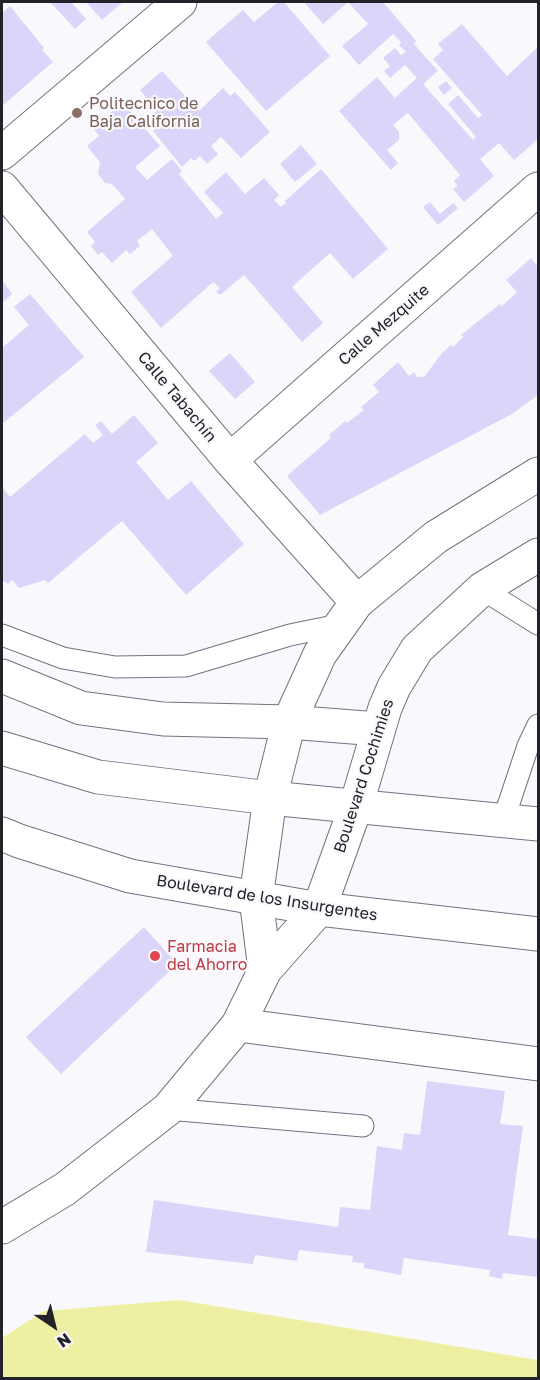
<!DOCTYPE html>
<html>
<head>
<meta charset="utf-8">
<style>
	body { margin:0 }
	#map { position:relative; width:540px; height:1380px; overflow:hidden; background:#f9f8fc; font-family:"Golos Text",sans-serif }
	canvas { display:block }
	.frame { position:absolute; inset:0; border:3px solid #232229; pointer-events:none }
	.north { position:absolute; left:24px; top:1296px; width:60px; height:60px; -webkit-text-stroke:4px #f9f8fc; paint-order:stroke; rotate:145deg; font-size:16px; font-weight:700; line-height:24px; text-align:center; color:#232229 }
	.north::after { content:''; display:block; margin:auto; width:21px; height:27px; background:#232229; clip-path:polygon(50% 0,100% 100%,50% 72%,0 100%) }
</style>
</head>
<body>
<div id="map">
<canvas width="540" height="1380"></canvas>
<div class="frame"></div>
<div class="north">N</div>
</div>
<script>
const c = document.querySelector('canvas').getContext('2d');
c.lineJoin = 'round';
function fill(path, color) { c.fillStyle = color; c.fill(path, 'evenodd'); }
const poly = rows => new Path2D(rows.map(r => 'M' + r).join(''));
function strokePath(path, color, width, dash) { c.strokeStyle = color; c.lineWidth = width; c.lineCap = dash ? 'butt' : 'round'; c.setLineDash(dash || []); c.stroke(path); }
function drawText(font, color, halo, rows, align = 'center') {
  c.font = font + ' "Golos Text",sans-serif'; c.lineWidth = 4.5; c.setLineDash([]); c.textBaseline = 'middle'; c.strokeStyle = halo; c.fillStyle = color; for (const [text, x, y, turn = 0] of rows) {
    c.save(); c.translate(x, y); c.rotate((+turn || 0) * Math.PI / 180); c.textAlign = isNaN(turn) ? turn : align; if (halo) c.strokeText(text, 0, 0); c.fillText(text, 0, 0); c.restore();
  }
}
const green = poly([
	[179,1300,538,1360,538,1378,2,1378,2,1338,44,1311]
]);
const building = poly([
	[50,2,71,2,86,19,75,29],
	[86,2,123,2,102,20],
	[278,2,284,2,330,56,266,111,206,42,243,10,254,22],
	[304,2,383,2,416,41,414,44,438,71,423,84,473,140,476,137,448,104,458,95,478,118,482,115,433,59,443,50,438,44,462,24,507,76,538,47,538,139,514,160,499,143,480,159,494,176,464,202,453,189,458,186,454,181,460,175,408,113,393,125,399,132,399,140,387,150,398,163,391,170,339,111,377,77,395,98,417,78,405,65,390,78,384,71,390,66,383,58,395,48,401,55,406,52,399,45,401,42,393,34,359,65,342,46,368,24,348,2,323,24],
	[10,6,44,48,42,50,53,62,2,106,2,13],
	[162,71,199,111,223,88,230,96,235,92,270,132,241,158,221,137,211,146,218,154,207,164,200,156,194,161,191,158,182,167,153,131,162,124,153,114,157,111,140,90],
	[446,81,452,88,444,95,438,87],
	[123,103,160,146,135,167,147,180,172,159,182,171,179,174,216,219,223,213,204,192,226,172,245,194,264,178,279,195,274,200,281,207,286,203,285,201,321,169,388,249,353,279,330,253,292,287,323,323,302,342,244,275,220,295,216,292,220,288,213,282,161,328,131,292,173,256,152,229,137,241,140,246,130,254,126,250,112,263,102,252,98,255,91,246,95,242,87,232,125,199,112,184,105,183,98,174,100,162,87,146,99,136,92,127],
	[301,145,317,164,295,182,280,164],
	[430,202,440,214,453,203,458,208,438,225,423,207],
	[531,258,538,267,538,395,512,414,320,515,287,476,331,438,329,435,345,421,347,423,364,410,361,407,379,392,373,385,398,362,409,376,414,372,417,377,424,377,442,353,451,345,453,347,463,337,461,335,500,304,502,306,517,292,506,280],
	[2,280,12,294,2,303],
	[30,294,84,357,2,424,2,348,29,325,14,307],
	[230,353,255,382,235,399,209,371],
	[134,415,158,443,136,462,168,500,191,481,244,544,186,595,122,521,48,583,45,580,19,588,12,580,8,584,2,580,2,487,10,497,85,434,93,443,103,435,95,425,101,421,112,434],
	[144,927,177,964,61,1074,26,1037],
	[427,1081,505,1091,500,1124,523,1126,508,1235,538,1239,538,1277,503,1273,502,1279,489,1276,490,1270,404,1258,401,1275,364,1268,364,1263,352,1262,353,1256,299,1250,297,1261,255,1255,253,1264,146,1252,154,1200,338,1227,340,1207,370,1210,377,1146,402,1150,404,1133,420,1135]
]);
const lane = poly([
	[482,589,538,624],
	[2,635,63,658,115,667,186,666,290,635,339,625],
	[503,821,528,746,538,725],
	[168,1109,363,1126]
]);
const street = poly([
	[2,153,180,2],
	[2,188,230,460,357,602],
	[230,460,538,189],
	[238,1025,538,1064]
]);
const secondary = poly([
	[265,970,256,898,270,798,289,722,320,654,357,602,436,537,538,474],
	[2,1227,65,1189,168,1109,238,1025,265,970,319,909,356,806,385,708,394,687,417,649,482,589,538,555]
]);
const primary = poly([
	[2,676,81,708,163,719,289,722,378,729],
	[2,748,98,777,270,798,538,824],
	[2,834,19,841,130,876,319,909,538,934]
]);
const markers = [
	[77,113,6,"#8d6e63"],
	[155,956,6,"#e0444e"]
];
const educationNames = [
	["Politecnico de",89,104],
	["Baja California",89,122]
];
const streetNames = [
	["Calle Mezquite",384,325,-41],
	["Calle Tabachín",177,397,50],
	["Boulevard Cochimies",364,776,-72],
	["Boulevard de los Insurgentes",267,898,9]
];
const healthNames = [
	["Farmacia",167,947],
	["del Ahorro",167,965]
];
fill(green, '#edf0a3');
fill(building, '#dbd5f9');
strokePath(lane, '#747182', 23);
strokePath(street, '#747182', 35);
strokePath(secondary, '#747182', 35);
strokePath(primary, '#747182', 35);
strokePath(lane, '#fff', 21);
strokePath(street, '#fff', 33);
strokePath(secondary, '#fff', 33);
strokePath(primary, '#fff', 33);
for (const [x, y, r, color] of markers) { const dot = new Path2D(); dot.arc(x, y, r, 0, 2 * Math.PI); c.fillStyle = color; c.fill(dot); strokePath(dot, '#f9f8fc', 2); }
drawText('16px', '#785e54', '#f9f8fc', educationNames, 'left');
drawText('16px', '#232229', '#f9f8fc', streetNames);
drawText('16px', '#be3a42', '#f9f8fc', healthNames, 'left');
</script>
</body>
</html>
